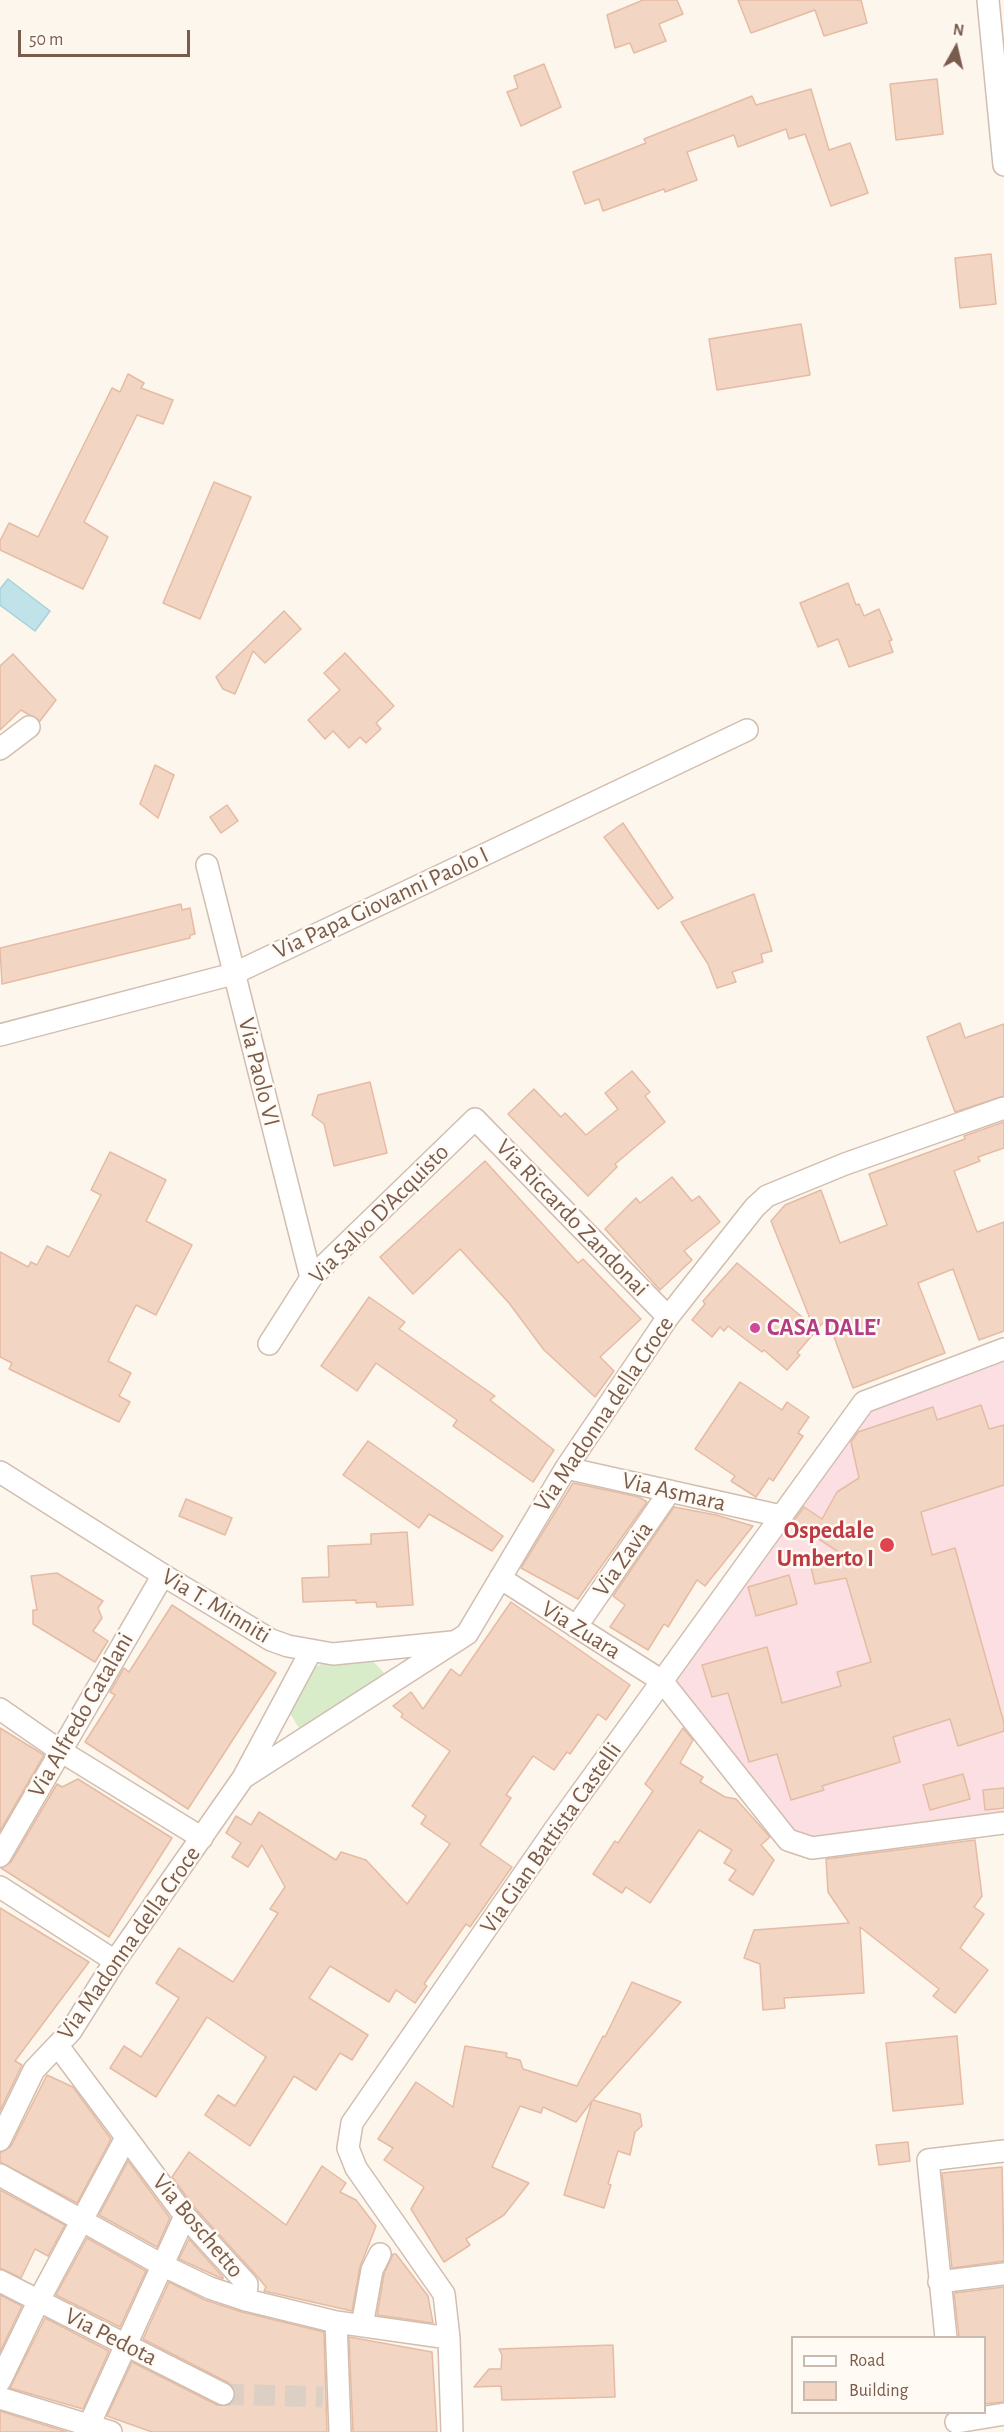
<!DOCTYPE html>
<html>
<head>
<meta charset="utf-8">
<style>
	body { margin:0 }
	#map { position:relative; width:1004px; height:2432px; overflow:hidden; background:#fdf6ec; font-family:"Alegreya Sans",sans-serif }
	canvas { display:block }
	.legend { position:absolute; left:791px; top:2336px; width:195px; height:78px; box-sizing:border-box; background:#fffaf3; border:2px solid #cabbb1; margin:0; padding:8px 10px; list-style:none; font-size:18px; color:#7a5c4d }
	.legend li { display:flex; align-items:center; gap:12px; height:30px }
	.legend b { width:30px; border:2px solid #cabbb1 }
	.north { position:absolute; left:926px; top:18px; width:60px; height:60px; -webkit-text-stroke:4px #fffaf3; paint-order:stroke; rotate:8deg; font-size:16px; font-weight:700; line-height:24px; text-align:center; color:#7a5c4d }
	.north::after { content:''; display:block; margin:auto; width:21px; height:27px; background:#7a5c4d; clip-path:polygon(50% 0,100% 100%,50% 72%,0 100%) }
	.scale { position:absolute; left:18px; top:30px; width:172px; height:27px; box-sizing:border-box; border:3px solid #7a5c4d; border-top:0; padding-left:8px; font-size:18px; line-height:21px; white-space:nowrap; color:#7a5c4d; -webkit-text-stroke:4px #fffaf3; paint-order:stroke }
</style>
</head>
<body>
<div id="map">
<canvas width="1004" height="2432"></canvas>
<ul class="legend">
<li><b style="height:8px;background:#fff"></b>Road</li>
<li><b style="height:16px;background:#f3d5c3"></b>Building</li>
</ul>
<div class="north">N</div>
<div class="scale">50 m</div>
</div>
<script>
const c = document.querySelector('canvas').getContext('2d');
c.lineJoin = 'round';
function fill(path, color) { c.fillStyle = color; c.fill(path, 'evenodd'); }
const poly = rows => new Path2D(rows.map(r => 'M' + r).join(''));
function strokePath(path, color, width, dash) { c.strokeStyle = color; c.lineWidth = width; c.lineCap = dash ? 'butt' : 'round'; c.setLineDash(dash || []); c.stroke(path); }
function drawText(font, color, halo, rows, align = 'center') {
  c.font = font + ' "Alegreya Sans",sans-serif'; c.lineWidth = 5; c.setLineDash([]); c.textBaseline = 'middle'; c.strokeStyle = halo; c.fillStyle = color; for (const [text, x, y, turn = 0] of rows) {
    c.save(); c.translate(x, y); c.rotate((+turn || 0) * Math.PI / 180); c.textAlign = isNaN(turn) ? turn : align; if (halo) c.strokeText(text, 0, 0); c.fillText(text, 0, 0); c.restore();
  }
}
const medical = poly([
	[1004,1361,1004,1811,814,1839,796,1833,670,1680,871,1411]
]);
const green = poly([
	[330,1660,372,1660,385,1674,299,1728,288,1710,315,1667]
]);
const water = poly([
	[8,579,50,611,35,631,0,605,0,589,8,579]
]);
const building = poly([
	[643,0,677,0,683,14,659,24,666,41,634,53,630,43,615,48,607,15,643,0],
	[738,0,861,0,867,23,824,36,815,10,751,33,738,0],
	[544,64,561,107,521,126,507,92,518,88,514,76,544,64],
	[937,79,943,134,896,140,890,84,937,79],
	[811,89,829,150,850,143,868,193,831,206,805,134,789,139,786,129,738,147,734,135,687,152,697,180,665,192,664,189,603,211,599,199,585,204,573,172,646,143,644,139,752,96,756,105,811,89],
	[991,254,996,304,960,308,955,258,991,254],
	[801,324,810,375,717,390,709,339,801,324],
	[128,374,144,383,141,388,173,400,163,424,137,415,84,522,108,537,83,589,0,550,0,541,9,523,38,537,112,388,120,392,128,374],
	[214,482,251,497,200,619,163,603,214,482],
	[848,583,856,605,859,604,864,616,879,609,892,640,889,641,893,652,849,667,838,639,818,647,800,603,848,583],
	[284,611,301,629,265,663,253,651,235,694,223,689,216,677,284,611],
	[345,653,394,706,376,723,381,729,366,743,360,737,349,748,333,731,325,739,308,720,340,690,324,673,345,653],
	[13,654,56,700,40,721,21,710,0,730,0,666,13,654],
	[155,765,174,775,158,818,140,804,155,765],
	[227,805,238,821,221,833,210,817,227,805],
	[623,823,673,898,658,909,604,837,623,823],
	[754,894,772,951,761,954,763,962,732,972,736,982,717,988,708,964,681,922,754,894],
	[181,904,182,910,190,908,195,934,190,935,190,938,2,984,0,948,181,904],
	[960,1023,965,1038,1004,1024,1004,1096,955,1112,927,1037,960,1023],
	[632,1071,650,1092,645,1096,665,1122,615,1164,617,1167,588,1196,508,1114,534,1089,561,1117,565,1113,586,1135,618,1109,605,1093,632,1071],
	[370,1082,387,1153,334,1166,324,1124,312,1115,318,1095,370,1082],
	[1004,1122,1004,1148,978,1157,980,1161,954,1171,977,1232,1004,1222,1004,1331,979,1340,953,1269,918,1283,945,1353,853,1388,827,1318,797,1353,800,1355,787,1370,764,1350,762,1352,728,1326,724,1331,720,1327,712,1337,692,1320,705,1304,703,1301,737,1263,813,1326,771,1221,785,1205,821,1190,840,1243,887,1225,869,1174,965,1139,964,1136,1004,1122],
	[110,1152,166,1180,146,1221,192,1245,156,1315,136,1305,108,1361,131,1373,119,1396,130,1402,119,1422,9,1369,12,1363,0,1357,0,1252,28,1267,31,1262,37,1265,47,1246,69,1257,101,1195,91,1190,110,1152],
	[485,1161,578,1263,583,1259,641,1319,600,1357,614,1371,595,1397,544,1350,509,1303,460,1249,413,1294,380,1257,485,1161],
	[672,1177,692,1201,699,1196,720,1222,684,1251,692,1260,660,1290,605,1229,636,1198,640,1203,672,1177],
	[369,1297,405,1322,399,1329,495,1396,490,1400,554,1450,533,1482,453,1426,457,1420,376,1363,357,1391,321,1366,369,1297],
	[740,1382,782,1410,787,1402,809,1417,798,1433,803,1436,773,1481,769,1478,756,1497,731,1481,735,1476,695,1449,740,1382],
	[981,1405,989,1429,1004,1425,1004,1485,921,1512,932,1555,955,1548,1004,1723,1004,1731,958,1746,950,1719,893,1737,900,1762,822,1786,824,1790,791,1800,777,1754,749,1762,728,1693,712,1697,702,1665,767,1647,782,1703,841,1686,837,1672,871,1662,846,1578,815,1584,811,1567,837,1561,840,1553,793,1522,804,1507,822,1519,837,1492,859,1478,851,1442,858,1432,933,1407,937,1420,981,1405],
	[368,1441,503,1536,492,1551,429,1514,419,1528,343,1475,368,1441],
	[573,1483,639,1497,647,1502,578,1599,521,1568,573,1483],
	[186,1499,232,1518,225,1535,179,1516,186,1499],
	[674,1507,716,1515,753,1526,705,1586,697,1580,668,1627,664,1624,648,1650,610,1627,625,1605,613,1596,674,1507],
	[407,1532,413,1605,377,1607,376,1602,356,1603,356,1600,303,1602,302,1578,329,1577,328,1546,371,1544,371,1534,407,1532],
	[57,1573,103,1601,98,1608,102,1618,93,1631,108,1641,95,1662,33,1624,33,1610,37,1610,31,1576,57,1573],
	[789,1575,797,1604,756,1616,748,1587,789,1575],
	[511,1602,630,1685,606,1720,598,1714,570,1754,567,1752,554,1770,533,1756,506,1795,511,1798,480,1845,512,1867,470,1927,466,1924,424,1984,427,1986,415,2003,396,1990,389,2002,330,1966,309,1998,368,2035,352,2060,340,2053,316,2090,294,2076,250,2146,205,2115,218,2095,235,2106,266,2057,207,2017,156,2097,110,2068,124,2046,141,2057,179,1998,156,1983,179,1948,233,1982,278,1913,270,1909,285,1887,262,1845,248,1867,232,1857,241,1843,226,1833,236,1816,251,1825,259,1812,336,1860,341,1852,366,1860,407,1904,450,1844,421,1824,426,1816,412,1806,450,1751,401,1717,403,1714,393,1706,411,1692,423,1709,451,1669,460,1676,511,1602],
	[172,1605,276,1673,188,1809,85,1742,115,1695,110,1692,124,1668,129,1672,172,1605],
	[0,1728,44,1755,0,1831,0,1728],
	[683,1728,693,1740,680,1763,703,1777,700,1782,725,1797,736,1799,770,1837,761,1845,774,1860,753,1895,729,1880,736,1870,724,1863,732,1850,699,1830,650,1903,626,1887,622,1893,593,1874,615,1841,618,1843,653,1791,645,1784,683,1728],
	[963,1774,970,1799,930,1810,923,1785,963,1774],
	[78,1779,172,1838,109,1937,1,1868,11,1862,57,1784,62,1787,78,1779],
	[1004,1788,1004,1808,985,1810,983,1790,1004,1788],
	[975,1840,982,1896,974,1907,984,1914,960,1948,988,1970,955,2013,933,1996,939,1989,860,1927,864,1993,784,1998,785,2008,763,2010,760,1964,744,1958,754,1930,849,1923,828,1892,826,1859,975,1840],
	[0,1908,89,1962,15,2061,22,2065,0,2111,0,1908],
	[632,1982,681,2002,593,2100,640,2114,642,2126,635,2132,630,2155,618,2151,608,2184,611,2185,604,2208,564,2195,592,2101,576,2122,543,2107,541,2113,520,2106,492,2167,529,2183,504,2215,466,2239,470,2245,444,2262,411,2209,424,2187,384,2160,393,2148,378,2139,416,2082,453,2107,465,2046,507,2053,506,2057,520,2060,523,2069,577,2086,603,2036,605,2037,632,1982],
	[957,2036,963,2104,893,2111,886,2043,957,2036],
	[47,2075,73,2087,111,2139,77,2203,0,2162,0,2153,11,2146,47,2075],
	[908,2142,910,2161,879,2165,876,2145,908,2142],
	[189,2152,286,2225,322,2166,346,2183,340,2192,356,2200,376,2226,360,2267,352,2311,264,2291,266,2287,256,2275,195,2208,172,2177,189,2152],
	[128,2161,170,2218,157,2247,99,2215,128,2161],
	[1002,2167,1004,2261,952,2268,942,2173,1002,2167],
	[0,2190,65,2225,48,2256,35,2249,21,2278,0,2268,0,2190],
	[87,2238,146,2271,120,2327,56,2295,87,2238],
	[189,2239,223,2277,223,2279,179,2259,189,2239],
	[393,2254,396,2254,428,2296,433,2323,377,2315,384,2274,393,2254],
	[169,2282,205,2300,242,2312,324,2332,327,2432,152,2432,107,2416,132,2362,217,2405,229,2405,235,2399,234,2388,229,2383,143,2339,169,2282],
	[1004,2287,1004,2402,984,2404,984,2337,959,2337,954,2293,1004,2287],
	[0,2295,22,2306,0,2352,0,2295],
	[45,2318,109,2351,83,2409,10,2388,45,2318],
	[349,2337,432,2352,437,2432,353,2432,349,2337],
	[613,2345,615,2397,502,2400,501,2386,474,2387,489,2369,501,2369,502,2355,499,2349,613,2345],
	[0,2411,67,2432,0,2432,0,2411]
]);
const minorTunnel = poly([
	[223,2394,323,2397]
]);
const minor = poly([
	[988,0,1004,165],
	[0,749,29,727],
	[207,865,311,1278],
	[0,1035,233,974,747,730],
	[269,1344,311,1278,475,1119,668,1317],
	[566,1468,781,1516],
	[0,1472,163,1575,271,1640,288,1646,333,1654,452,1642],
	[500,1578,662,1681,788,1840,812,1848,1004,1823],
	[576,1627,670,1491],
	[0,1709,59,1750,202,1838],
	[243,1778,467,1634,566,1468,668,1317,755,1207,767,1196,845,1164,1004,1108],
	[0,1856,163,1575],
	[0,1887,115,1961],
	[58,2046,185,2216,247,2284,246,2300],
	[0,2140,34,2070,71,2031,115,1961,243,1778,311,1651],
	[0,2175,162,2265,210,2288,246,2300,336,2322,449,2338],
	[0,2281,223,2394],
	[939,2282,1004,2274],
	[336,2322,340,2432],
	[362,2326,372,2270,380,2254],
	[946,2338,928,2160,1004,2151],
	[0,2381,39,2300,126,2138],
	[0,2398,111,2432],
	[956,2422,1004,2414],
	[86,2432,185,2216],
	[452,2432,449,2338,444,2294,356,2168,348,2148,352,2123,555,1829,864,1402,1004,1349]
]);
const markers = [
	[755,1328,6,"#d1479c"],
	[887,1545,8,"#e0444e"]
];
const streetNames = [
	["Via Papa Giovanni Paolo I",381,903,-25],
	["Via Paolo VI",259,1072,76],
	["Via Salvo D'Acquisto",379,1214,-45],
	["Via Riccardo Zandonai",572,1218,46],
	["Via Madonna della Croce",604,1414,-56],
	["Via Asmara",674,1492,13],
	["Via Zavia",623,1559,-55],
	["Via T. Minniti",216,1606,31],
	["Via Zuara",581,1630,32],
	["Via Alfredo Catalani",81,1715,-60],
	["Via Gian Battista Castelli",551,1838,-55],
	["Via Madonna della Croce",129,1943,-55],
	["Via Boschetto",198,2226,50],
	["Via Pedota",111,2337,27]
];
const hotelNames = [
	["CASA DALE'",767,1328]
];
const healthNames = [
	["Ospedale",874,1531],
	["Umberto I",874,1559]
];
fill(medical, '#fbdfe3');
fill(green, '#d8ecc9');
fill(water, '#bfe3e8');
strokePath(water, '#a5d3da', 1.5);
fill(building, '#f3d5c3');
strokePath(building, '#e6bba3', 1.5);
strokePath(minorTunnel, '#dcd0c4', 21, [21, 10]);
strokePath(minor, '#d1beb0', 24);
strokePath(minor, '#fff', 21);
for (const [x, y, r, color] of markers) { const dot = new Path2D(); dot.arc(x, y, r, 0, 2 * Math.PI); c.fillStyle = color; c.fill(dot); strokePath(dot, '#fffaf3', 2); }
drawText('24px', '#7a5c4d', '#fffaf3', streetNames);
drawText('bold 24px', '#b23c85', '#fffaf3', hotelNames, 'left');
drawText('bold 24px', '#be3a42', '#fffaf3', healthNames, 'right');
</script>
</body>
</html>
